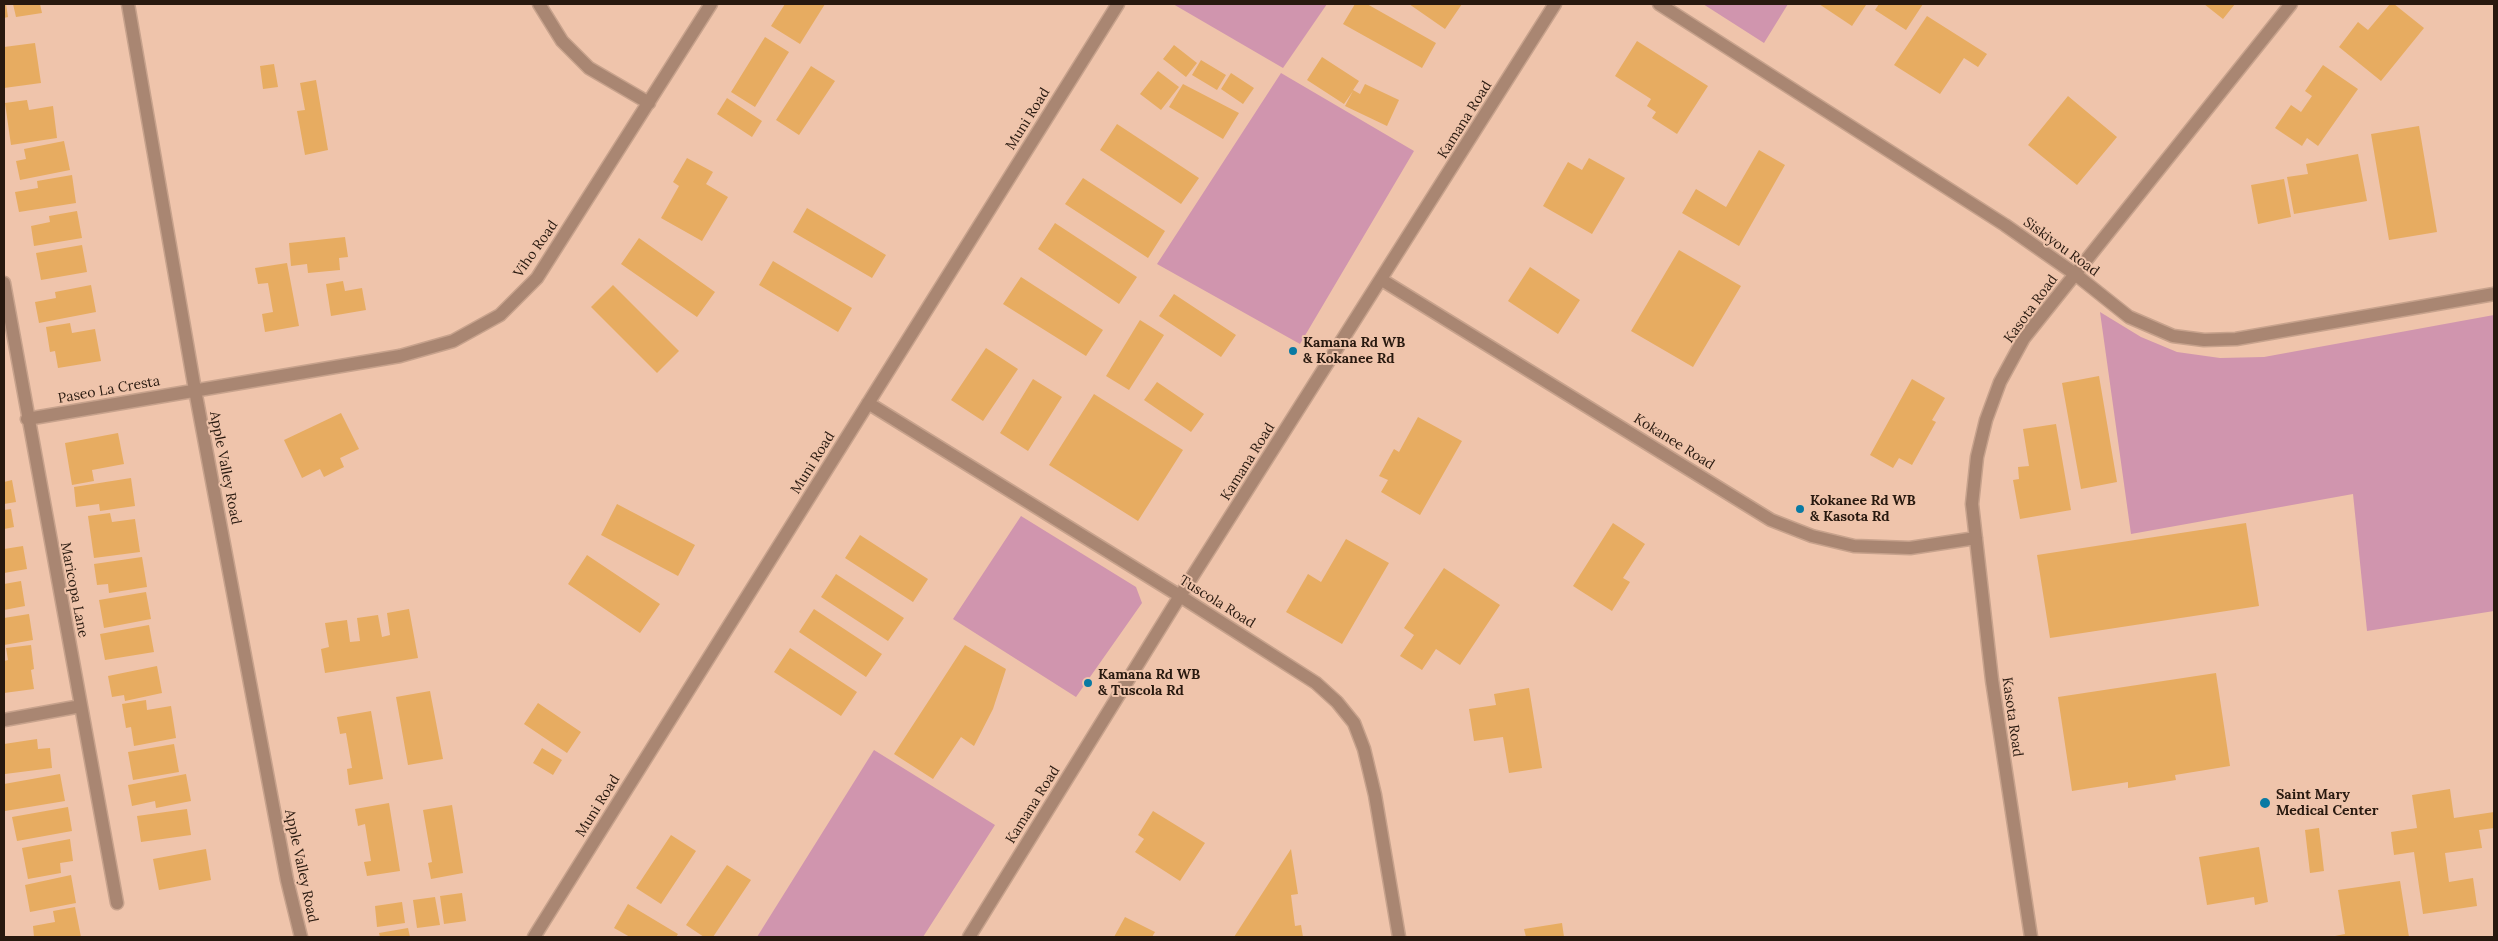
<!DOCTYPE html>
<html>
<head>
<meta charset="utf-8">
<style>
	body { margin:0 }
	#map { position:relative; width:2498px; height:941px; overflow:hidden; background:#efc4ab; font-family:Lora,serif }
	canvas { display:block }
	.frame { position:absolute; inset:0; border:5px solid #28190f; pointer-events:none }
</style>
</head>
<body>
<div id="map">
<canvas width="2498" height="941"></canvas>
<div class="frame"></div>
</div>
<script>
const c = document.querySelector('canvas').getContext('2d');
c.lineJoin = 'round';
function fill(path, color) { c.fillStyle = color; c.fill(path, 'evenodd'); }
const poly = rows => new Path2D(rows.map(r => 'M' + r).join(''));
function strokePath(path, color, width, dash) { c.strokeStyle = color; c.lineWidth = width; c.lineCap = dash ? 'butt' : 'round'; c.setLineDash(dash || []); c.stroke(path); }
function drawText(font, color, halo, rows, align = 'center') {
  c.font = font + ' Lora,serif'; c.lineWidth = 4; c.setLineDash([]); c.textBaseline = 'middle'; c.strokeStyle = halo; c.fillStyle = color; for (const [text, x, y, turn = 0] of rows) {
    c.save(); c.translate(x, y); c.rotate((+turn || 0) * Math.PI / 180); c.textAlign = isNaN(turn) ? turn : align; if (halo) c.strokeText(text, 0, 0); c.fillText(text, 0, 0); c.restore();
  }
}
const green = poly([
	[1173,4,1327,4,1283,68],
	[1703,4,1788,4,1764,43],
	[1281,73,1414,151,1300,344,1157,264],
	[2100,312,2141,337,2177,352,2220,358,2264,357,2494,315,2494,611,2367,631,2353,494,2131,534],
	[1021,516,1136,587,1142,603,1076,697,953,619],
	[874,750,995,825,923,937,757,937]
]);
const building = poly([
	[4,4,6,4,8,17,4,18],
	[13,4,40,4,42,13,16,17],
	[785,4,825,4,800,44,771,26],
	[1355,4,1367,4,1436,43,1422,68,1343,24],
	[1409,4,1462,4,1445,29],
	[1819,4,1864,4,1866,5,1852,26],
	[1879,4,1923,4,1906,30,1875,10],
	[2204,4,2235,4,2223,19],
	[2390,4,2394,4,2424,28,2381,81,2339,47,2358,22,2368,30],
	[1927,16,1987,54,1978,67,1964,58,1940,94,1894,65],
	[765,37,789,52,755,107,731,92],
	[1637,41,1708,86,1677,134,1652,118,1656,112,1647,106,1651,99,1615,76],
	[35,43,41,83,4,88,4,47],
	[1174,45,1197,63,1186,77,1163,59],
	[1322,57,1359,81,1353,90,1360,94,1365,84,1399,100,1387,126,1345,106,1353,91,1344,104,1307,80],
	[1201,60,1226,75,1217,90,1192,75],
	[274,64,278,87,263,89,260,66],
	[2323,65,2358,89,2318,146,2307,138,2302,146,2275,128,2291,105,2301,112,2312,96,2305,91],
	[811,66,835,81,799,135,776,120],
	[1158,71,1179,87,1161,110,1140,94],
	[1231,73,1254,88,1243,104,1221,89],
	[316,80,328,150,305,155,297,111,305,110,300,83],
	[1183,84,1239,113,1223,139,1169,107],
	[2068,96,2117,137,2077,185,2028,145],
	[727,98,762,121,752,137,717,114],
	[27,100,29,110,53,106,57,138,11,145,5,103],
	[1117,124,1199,178,1181,204,1100,150],
	[2419,126,2437,232,2389,240,2371,134],
	[64,141,70,170,20,180,16,161,26,159,24,149],
	[1759,150,1785,165,1739,246,1682,213,1696,189,1726,207],
	[2358,154,2367,201,2294,214,2287,177,2308,174,2306,164],
	[687,158,713,172,706,184,728,197,702,241,661,218,679,186,673,182],
	[1589,158,1625,178,1592,234,1543,206,1568,162,1582,170],
	[72,175,76,203,19,212,15,192,38,188,37,181],
	[1083,178,1165,231,1148,258,1065,204],
	[2284,179,2291,217,2258,224,2251,185],
	[807,208,886,255,872,278,793,232],
	[77,211,82,238,34,246,31,226,50,222,49,216],
	[1055,223,1137,277,1119,304,1038,249],
	[345,237,348,257,339,258,340,270,308,273,307,264,291,266,289,243],
	[639,238,715,292,697,317,621,264],
	[82,245,87,272,41,280,36,253],
	[1679,250,1741,286,1693,367,1631,331],
	[773,261,852,308,838,332,759,285],
	[287,263,299,326,265,332,262,314,273,312,268,283,258,284,255,268],
	[1530,267,1580,300,1558,334,1508,301],
	[1021,277,1103,330,1086,356,1003,304],
	[343,281,345,291,362,288,366,310,331,316,326,284],
	[91,285,96,312,39,323,35,302,56,298,55,292],
	[613,285,679,351,657,373,591,307],
	[1174,294,1236,335,1221,357,1159,316],
	[1140,320,1164,335,1129,390,1106,376],
	[70,323,72,333,95,329,101,361,58,368,55,351,50,352,46,327],
	[986,348,1018,369,983,421,951,400],
	[2099,376,2117,482,2081,489,2062,383],
	[1033,379,1062,397,1028,451,1000,433],
	[1912,379,1945,398,1932,420,1936,422,1912,465,1899,458,1893,468,1870,455],
	[1157,382,1204,414,1191,432,1144,400],
	[1094,394,1183,450,1138,521,1049,465],
	[341,413,359,449,340,458,344,467,324,477,320,469,302,478,284,440],
	[1418,417,1462,441,1420,515,1381,492,1388,480,1379,476,1394,449,1399,452],
	[2056,424,2071,510,2020,519,2013,480,2019,479,2018,467,2029,466,2023,429],
	[118,433,124,464,92,470,94,481,72,485,65,443],
	[131,478,135,506,100,511,99,504,76,507,74,487],
	[12,480,16,502,4,504,4,482],
	[617,504,695,545,678,576,601,535],
	[11,509,14,527,4,529,4,510],
	[110,513,112,522,135,519,140,552,94,558,88,516],
	[1613,523,1645,544,1623,578,1630,582,1612,611,1573,586],
	[2246,523,2259,606,2050,638,2037,555],
	[860,535,928,579,913,602,845,558],
	[1346,539,1389,563,1342,644,1286,612,1308,574,1321,582],
	[23,546,27,569,4,573,4,549],
	[587,555,660,604,640,633,568,584],
	[142,557,147,587,109,593,108,584,97,585,94,564],
	[1444,568,1500,605,1460,665,1436,649,1422,670,1400,656,1414,635,1404,628],
	[836,574,904,618,888,641,821,597],
	[21,581,25,606,4,610,4,584],
	[146,592,151,619,104,628,99,600],
	[409,609,418,658,325,673,321,649,329,647,325,623,347,620,350,642,360,641,357,618,378,615,382,637,390,635,387,613],
	[814,609,882,654,866,677,799,632],
	[29,614,33,640,4,645,4,618],
	[149,625,154,652,105,660,100,634],
	[31,645,34,669,31,670,34,689,4,693,4,661,8,660,6,648],
	[965,645,1006,669,993,709,974,746,961,737,933,779,894,754],
	[790,648,857,692,841,716,774,672],
	[157,666,162,693,125,701,124,695,112,697,108,676],
	[2216,673,2230,766,2175,775,2176,780,2128,788,2128,782,2072,791,2058,697],
	[1529,688,1542,768,1509,773,1503,737,1474,741,1469,709,1496,705,1494,694],
	[430,691,443,759,408,765,396,697],
	[146,700,147,710,171,706,176,738,134,746,131,727,126,728,122,704],
	[538,703,581,732,567,753,524,724],
	[371,711,383,779,349,785,347,769,352,768,346,733,340,734,337,717],
	[37,739,38,749,50,748,52,768,5,774,4,744],
	[174,744,179,772,133,780,128,752],
	[542,748,562,760,553,775,533,763],
	[60,774,65,801,5,811,4,784],
	[186,774,191,801,156,808,155,801,132,806,128,785],
	[2450,789,2454,818,2494,812,2494,828,2479,830,2482,848,2445,853,2449,882,2473,878,2477,906,2423,914,2414,852,2394,855,2391,832,2417,828,2412,795],
	[389,803,400,871,367,876,364,862,371,861,365,824,358,826,355,809],
	[452,805,463,873,431,879,428,863,432,862,423,810],
	[68,807,72,831,17,841,12,817],
	[187,809,191,835,141,842,137,816],
	[1153,811,1205,843,1180,881,1135,852,1144,839,1138,835],
	[2319,828,2324,871,2310,873,2305,830],
	[671,835,696,851,661,904,636,888],
	[70,839,73,861,60,863,61,873,28,879,22,848],
	[2259,847,2268,902,2255,905,2254,897,2207,905,2199,857],
	[206,849,211,880,159,890,153,859],
	[1291,849,1298,894,1291,895,1295,926,1301,925,1303,937,1234,937],
	[727,865,751,880,713,937,704,937,686,925],
	[71,875,76,903,30,912,25,885],
	[2400,881,2409,937,2330,937,2345,934,2338,890],
	[462,893,466,921,444,924,440,896],
	[435,897,440,925,417,928,413,900],
	[402,902,405,923,377,927,375,906],
	[628,904,678,934,676,937,630,937,614,928],
	[75,907,81,937,34,937,33,926,55,922,53,911],
	[1125,917,1155,932,1152,937,1114,937],
	[1562,923,1564,937,1526,937,1524,929],
	[408,928,410,937,380,937,379,933]
]);
const minor = poly([
	[128,4,195,390,287,880,301,937],
	[539,4,562,41,589,68,649,103],
	[1659,4,2005,225,2075,274,2129,317,2173,336,2204,340,2236,339,2494,294],
	[1382,280,1771,520,1812,536,1854,546,1910,548,1976,538],
	[4,283,117,903],
	[868,403,1180,596,1316,683,1337,702,1354,723,1364,749,1375,795,1399,937],
	[27,419,400,356,453,341,500,315,537,278,711,4],
	[4,720,81,706],
	[534,937,1118,4],
	[969,937,1180,596,1555,4],
	[2031,937,1992,680,1972,504,1977,457,1986,420,2000,382,2024,338,2291,4]
]);
const markers = [
	[1293,351,5,"#097aa3"],
	[1800,509,5,"#097aa3"],
	[1088,683,5,"#097aa3"],
	[2265,803,6,"#097aa3"]
];
const streetNames = [
	["Muni Road",1028,119,-58],
	["Kamana Road",1465,120,-58],
	["Siskiyou Road",2061,247,36],
	["Viho Road",536,249,-55],
	["Kasota Road",2031,309,-54],
	["Paseo La Cresta",109,390,-10],
	["Kokanee Road",1674,442,32],
	["Kamana Road",1248,462,-58],
	["Muni Road",813,463,-58],
	["Apple Valley Road",225,468,79],
	["Maricopa Lane",74,590,79],
	["Tuscola Road",1217,602,32],
	["Kasota Road",2012,717,82],
	["Kamana Road",1033,805,-58],
	["Muni Road",598,806,-58],
	["Apple Valley Road",301,866,78]
];
const poiNames = [
	["Kamana Rd WB",1303,343],
	["& Kokanee Rd",1303,359],
	["Kokanee Rd WB",1810,501],
	["& Kasota Rd",1810,517],
	["Kamana Rd WB",1098,675],
	["& Tuscola Rd",1098,691],
	["Saint Mary",2276,795],
	["Medical Center",2276,811]
];
fill(green, '#d095ae');
fill(building, '#e7ac61');
strokePath(minor, '#c7a28c', 15);
strokePath(minor, '#a98672', 12);
for (const [x, y, r, color] of markers) { const dot = new Path2D(); dot.arc(x, y, r, 0, 2 * Math.PI); c.fillStyle = color; c.fill(dot); strokePath(dot, '#efc4ab', 2); }
drawText('14px', '#28190f', '#efc4ab', streetNames);
drawText('bold 14px', '#28190f', '#efc4ab', poiNames, 'left');
</script>
</body>
</html>
